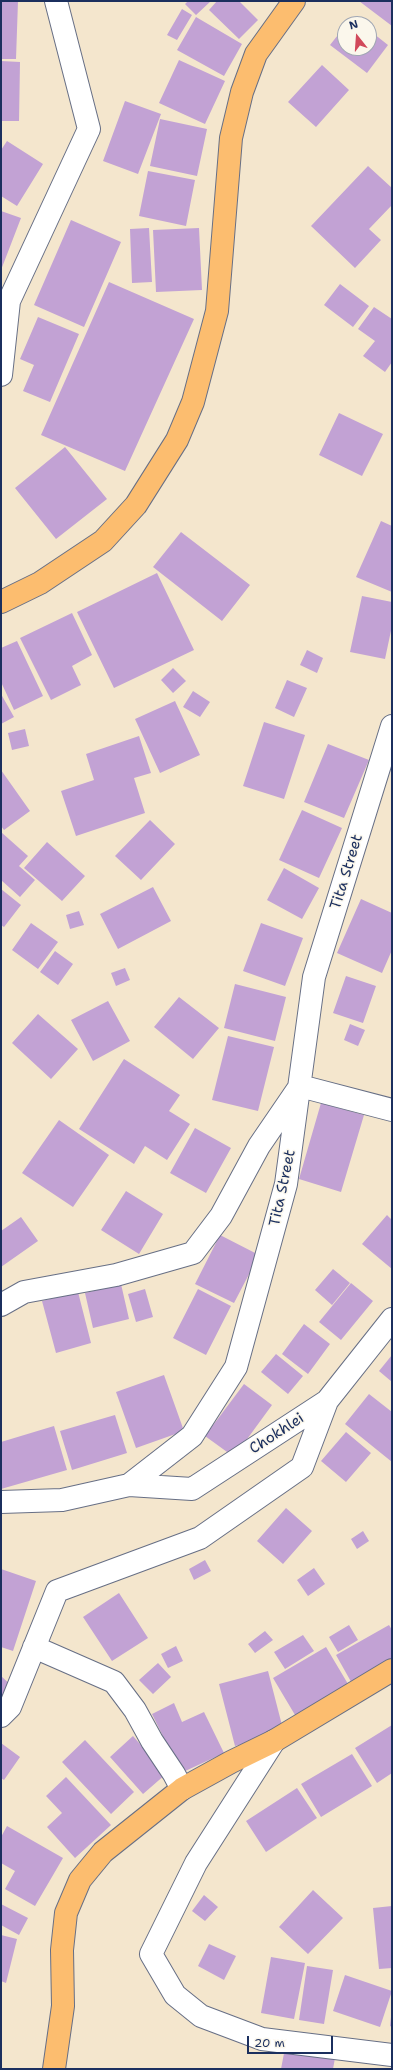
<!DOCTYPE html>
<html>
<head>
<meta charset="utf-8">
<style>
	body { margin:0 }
	#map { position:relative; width:393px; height:2070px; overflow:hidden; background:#f4e6cd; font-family:"Shantell Sans",sans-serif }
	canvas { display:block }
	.frame { position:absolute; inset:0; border:2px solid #1b2f5e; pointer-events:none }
	.north { position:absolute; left:337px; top:16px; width:40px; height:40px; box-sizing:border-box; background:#fbf7ec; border:1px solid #a1a7b3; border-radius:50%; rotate:343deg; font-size:11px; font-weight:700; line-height:16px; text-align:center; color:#1b2f5e }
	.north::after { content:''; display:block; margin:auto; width:14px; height:18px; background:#d1495b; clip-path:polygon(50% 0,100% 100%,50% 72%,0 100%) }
	.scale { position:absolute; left:247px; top:2036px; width:86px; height:18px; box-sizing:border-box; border:2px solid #1b2f5e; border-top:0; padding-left:5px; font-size:12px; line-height:14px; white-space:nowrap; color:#1b2f5e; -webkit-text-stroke:3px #fbf7ec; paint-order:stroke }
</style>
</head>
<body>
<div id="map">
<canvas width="393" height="2070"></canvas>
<div class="frame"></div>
<div class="north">N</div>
<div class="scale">20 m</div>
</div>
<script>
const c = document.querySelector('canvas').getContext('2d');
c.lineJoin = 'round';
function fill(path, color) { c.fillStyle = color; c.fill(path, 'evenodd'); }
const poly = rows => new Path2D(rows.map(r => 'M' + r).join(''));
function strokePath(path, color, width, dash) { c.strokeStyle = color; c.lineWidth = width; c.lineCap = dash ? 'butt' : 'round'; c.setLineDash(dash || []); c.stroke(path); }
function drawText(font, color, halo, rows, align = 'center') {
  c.font = font + ' "Shantell Sans",sans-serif'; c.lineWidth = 3; c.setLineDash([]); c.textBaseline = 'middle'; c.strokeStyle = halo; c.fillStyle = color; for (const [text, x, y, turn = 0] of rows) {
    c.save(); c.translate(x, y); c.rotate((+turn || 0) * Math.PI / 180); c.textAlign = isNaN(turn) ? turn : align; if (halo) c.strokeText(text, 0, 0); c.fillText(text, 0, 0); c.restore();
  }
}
const building = poly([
	[1,1,18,1,16,59,1,59],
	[188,1,211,1,196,15,185,4],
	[217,1,239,1,258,20,239,39,209,10],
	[359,1,392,1,392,26],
	[182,9,192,15,177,40,167,35],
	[196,17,242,44,224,76,177,50],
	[352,17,361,24,346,24],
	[345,26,345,48,369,48,369,30,388,45,367,73,330,45],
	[179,60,225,81,205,124,159,103],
	[1,61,20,62,19,121,1,121],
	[322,65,349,90,316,127,288,102],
	[125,101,161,114,138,174,103,161],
	[160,119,207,129,197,176,150,166],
	[7,141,43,164,17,206,1,196,1,150],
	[368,166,392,188,392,205,369,229,381,240,355,268,311,226],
	[148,171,195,180,186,226,139,216],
	[1,211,21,218,1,270],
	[71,220,121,242,84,327,34,305],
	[149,228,152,282,132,283,130,229],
	[199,228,202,290,156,292,153,230],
	[109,282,194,319,125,471,41,435],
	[340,284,369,306,353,327,324,305],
	[374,307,392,319,392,362,385,372,363,356,375,341,358,329],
	[38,317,79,334,50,402,23,391,34,365,20,359],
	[339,413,383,434,362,476,319,455],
	[65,447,107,499,56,539,15,488],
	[381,521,392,526,392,592,356,577],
	[181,532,250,585,222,621,153,567],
	[157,573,194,650,114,688,77,612],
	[362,596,392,602,392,626,385,659,350,652],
	[72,613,92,655,72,666,81,685,51,700,20,638],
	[17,641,43,696,14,710,1,682,1,648],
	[307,650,323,658,317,673,300,665],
	[173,668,186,681,173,693,161,680],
	[287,680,307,688,294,717,275,708],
	[193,691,210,702,200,717,183,707],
	[1,694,14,717,1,724],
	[175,701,200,755,160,773,135,719],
	[264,722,305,735,284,799,243,786],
	[25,729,29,746,12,750,8,733],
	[139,736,151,773,134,778,145,813,76,836,61,791,94,780,86,754],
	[328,744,369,760,344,818,304,802],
	[1,770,30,811,4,830,1,826],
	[302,810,342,828,319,878,279,860],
	[150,820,175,844,141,880,115,856],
	[1,832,28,856,19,866,35,880,20,897,1,880],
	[47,842,85,876,62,901,24,868],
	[284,868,319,888,302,919,267,900],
	[153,887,171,921,118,949,100,914],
	[1,889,21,905,4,927,1,925],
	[361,899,392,913,392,950,382,973,337,953],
	[79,911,84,925,70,929,66,915],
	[31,923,58,942,38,969,12,950],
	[261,923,303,938,285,986,243,971],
	[55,951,73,964,58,985,40,972],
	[125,968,130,980,116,986,111,973],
	[346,976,376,986,363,1023,333,1013],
	[235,984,286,997,275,1041,224,1028],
	[179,997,219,1028,193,1059,154,1027],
	[108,1001,130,1041,93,1061,71,1020],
	[38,1014,78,1049,51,1079,12,1043],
	[350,1024,365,1030,358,1046,344,1040],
	[228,1036,274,1047,258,1111,212,1100],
	[124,1059,180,1095,169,1111,190,1124,167,1160,145,1146,134,1164,79,1129],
	[321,1103,364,1115,341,1192,299,1179],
	[59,1120,109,1155,73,1207,22,1173],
	[195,1128,231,1148,206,1193,170,1173],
	[126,1191,163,1214,139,1254,101,1230],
	[387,1215,392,1220,392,1269,362,1244],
	[21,1217,38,1241,1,1267,1,1231],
	[220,1235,259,1255,234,1303,195,1284],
	[333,1269,350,1283,332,1305,315,1290],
	[351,1283,373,1301,341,1340,319,1322],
	[121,1284,129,1319,93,1328,85,1293],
	[145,1289,153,1317,136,1322,128,1294],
	[198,1289,231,1306,206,1355,173,1338],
	[78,1292,91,1343,56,1353,42,1301],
	[304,1324,330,1344,308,1374,282,1354],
	[276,1354,303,1376,288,1394,261,1372],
	[392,1355,392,1382,379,1371],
	[164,1375,184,1431,136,1448,116,1392],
	[244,1384,272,1405,234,1457,205,1436],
	[369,1394,392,1412,392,1462,345,1424],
	[115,1415,127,1453,72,1470,60,1431],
	[54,1426,67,1470,1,1489,1,1442],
	[346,1432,371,1453,346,1482,321,1461],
	[286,1508,312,1531,283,1564,257,1541],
	[363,1531,369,1541,357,1549,351,1539],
	[205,1560,211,1571,194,1580,189,1569],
	[314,1568,325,1584,308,1596,297,1580],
	[1,1569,36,1581,13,1651,1,1647],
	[119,1593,148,1638,112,1661,83,1617],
	[349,1625,358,1640,338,1652,329,1637],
	[389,1625,392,1630,392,1665,354,1687,336,1655],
	[265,1631,273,1640,255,1653,248,1644],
	[303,1635,314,1651,285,1669,274,1652],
	[176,1646,183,1661,168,1668,161,1654],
	[326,1647,351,1689,298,1720,273,1678],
	[158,1663,171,1677,153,1694,139,1680],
	[268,1671,284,1733,235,1746,219,1684],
	[1,1676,12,1686,1,1699],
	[174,1703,182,1722,204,1712,224,1753,181,1773,152,1714],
	[392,1725,392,1773,377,1783,355,1748],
	[133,1736,166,1774,143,1794,110,1757],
	[85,1740,134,1792,111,1814,62,1762],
	[1,1743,20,1757,4,1780,1,1778],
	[352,1754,372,1786,321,1817,301,1784],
	[66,1777,111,1825,75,1858,47,1827,62,1813,46,1796],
	[297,1788,317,1818,266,1852,246,1821],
	[7,1826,63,1858,35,1906,5,1889,15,1871,1,1863,1,1837],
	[313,1890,343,1918,308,1954,279,1927],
	[204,1895,218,1907,205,1921,192,1911],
	[1,1904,28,1918,19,1935,1,1925],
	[392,1906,392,1968,379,1969,373,1908],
	[1,1935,17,1939,6,1983,1,1981],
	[209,1944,236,1956,224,1980,198,1966],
	[271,1957,305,1963,294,2019,261,2013],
	[307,1966,333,1970,324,2024,299,2020],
	[345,1975,392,1991,380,2027,333,2011],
	[391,2017,392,2017,392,2027,390,2026],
	[285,2048,335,2058,333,2069,281,2069]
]);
const minor = poly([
	[1,375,9,301,89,129,56,1],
	[1,1305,24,1292,116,1275,193,1253,221,1216,259,1146,300,1086,392,1110],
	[129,1485,192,1489,327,1401,392,1319],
	[1,1502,62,1500,129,1485,192,1436,236,1367,286,1184,314,977,392,726],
	[34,1647,114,1682,135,1710,152,1741,174,1774,182,1789],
	[1,1716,10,1707,57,1591,200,1538,302,1467,327,1401],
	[274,1741,196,1863,151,1954,175,1995,201,2016,262,2039,392,2055]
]);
const highway = poly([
	[1,602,40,583,103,541,136,505,177,440,193,402,217,311,231,138,242,92,256,54,294,1],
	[54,2069,63,2006,62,1950,66,1913,80,1880,103,1852,182,1789,231,1762,274,1741,392,1670]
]);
const streetNames = [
	["Tita Street",347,872,-73],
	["Tita Street",283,1188,-78],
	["Chokhlei",277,1434,-33]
];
fill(building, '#c2a2d4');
strokePath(minor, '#676f85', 24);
strokePath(highway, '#676f85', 24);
strokePath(minor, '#fff', 22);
strokePath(highway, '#fcbd6f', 22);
drawText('15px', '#1b2f5e', '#fbf7ec', streetNames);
</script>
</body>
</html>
